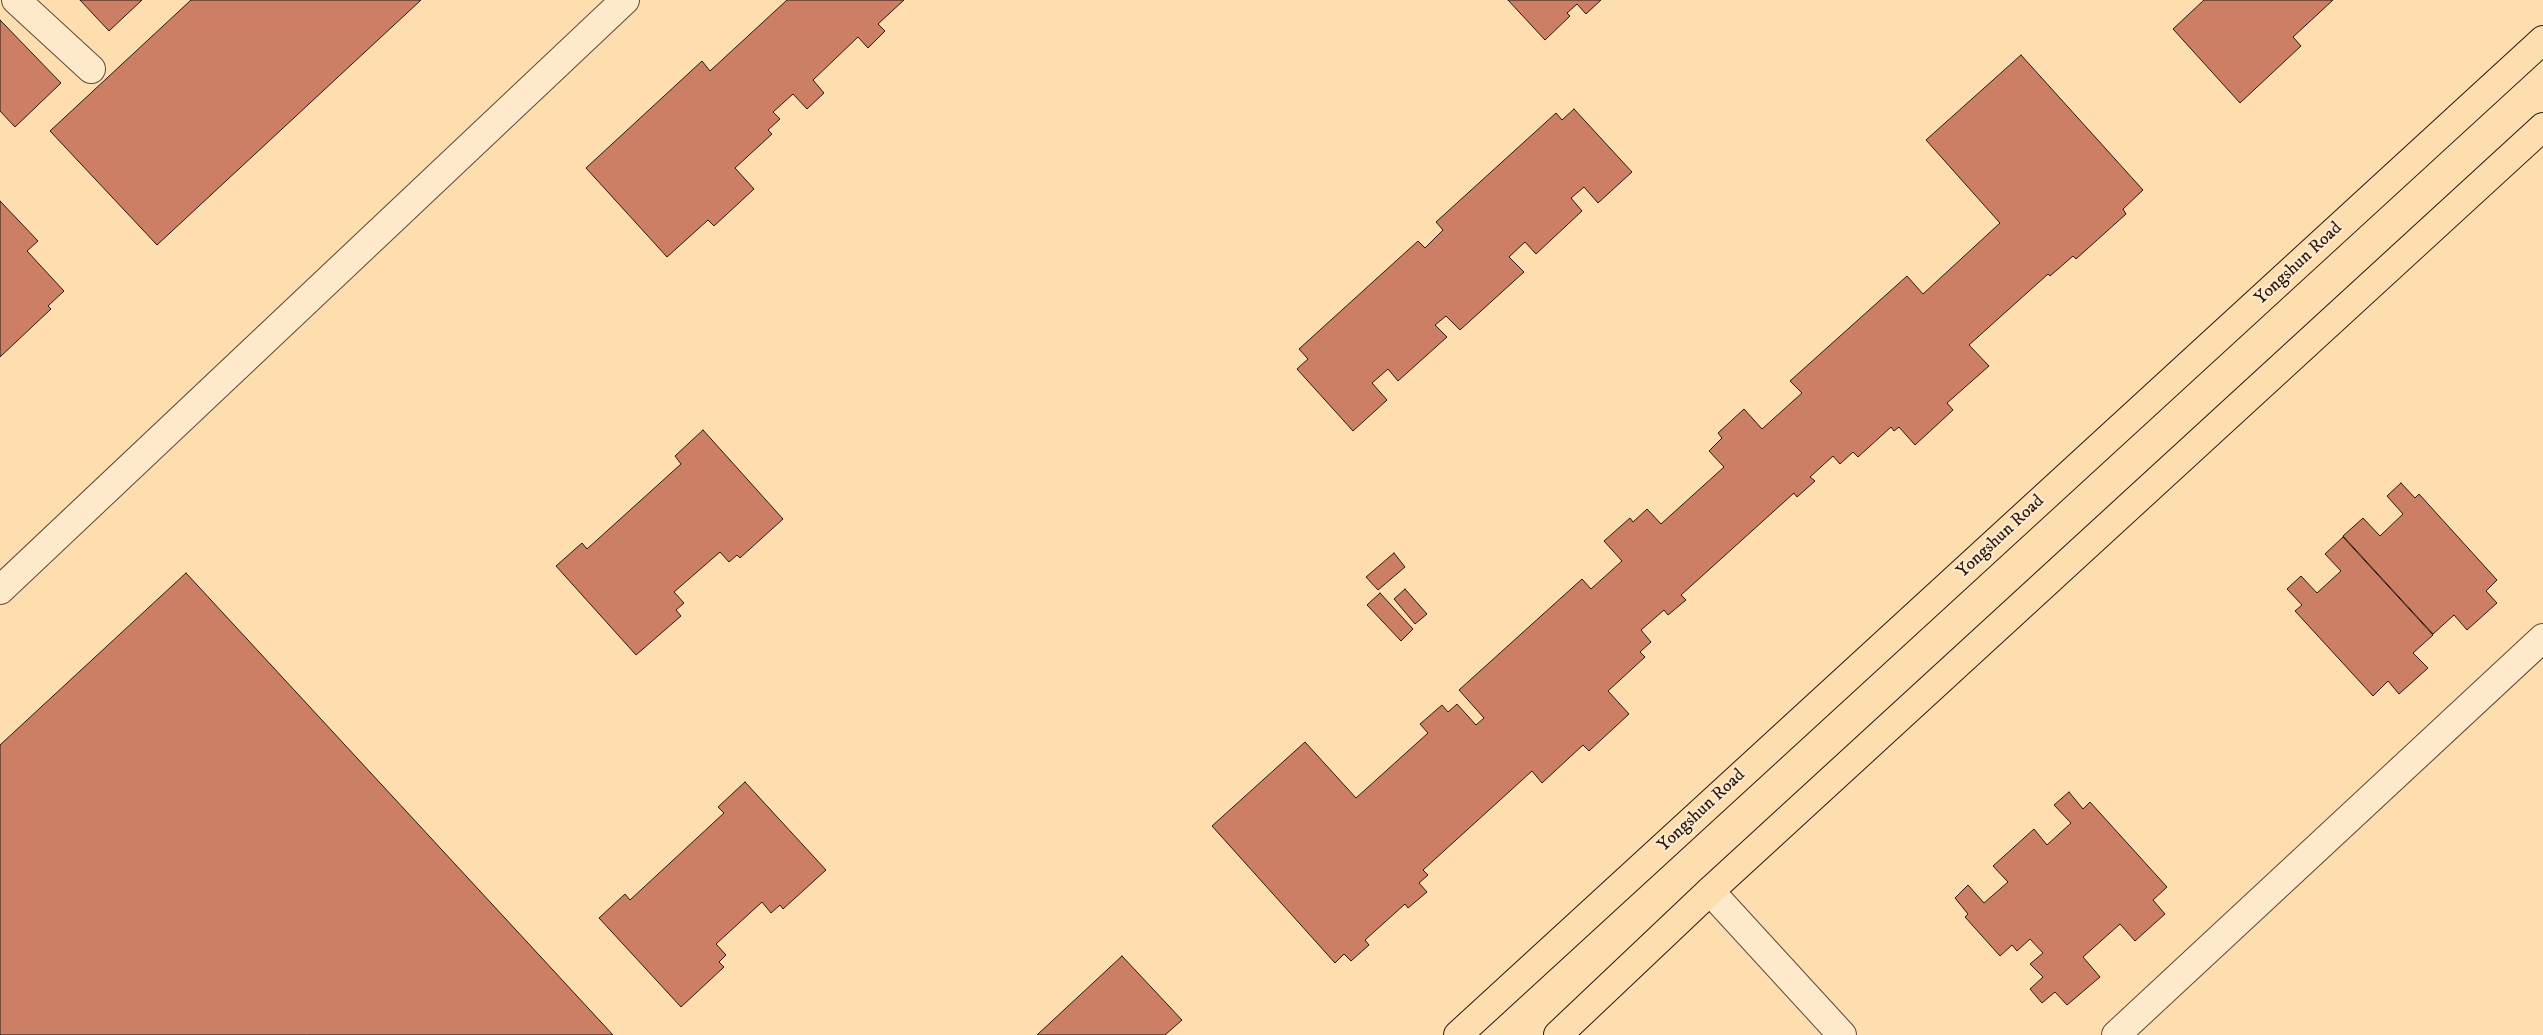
<!DOCTYPE html>
<html>
<head>
<meta charset="utf-8">
<style>
	body { margin:0 }
	canvas { display:block; background:#feddaf }
</style>
</head>
<body>
<canvas width="2543" height="1035"></canvas>
<script>
const c = document.querySelector('canvas').getContext('2d');
c.lineJoin = 'round';
function fill(path, color) { c.fillStyle = color; c.fill(path, 'evenodd'); }
const poly = rows => new Path2D(rows.map(r => 'M' + r).join(''));
function strokePath(path, color, width, dash) { c.strokeStyle = color; c.lineWidth = width; c.lineCap = dash ? 'butt' : 'round'; c.setLineDash(dash || []); c.stroke(path); }
function drawText(font, color, halo, rows, align = 'center') {
  c.font = font + ' "IM FELL DW Pica",serif'; c.lineWidth = 4.5; c.setLineDash([]); c.textBaseline = 'middle'; c.strokeStyle = halo; c.fillStyle = color; for (const [text, x, y, turn = 0] of rows) {
    c.save(); c.translate(x, y); c.rotate((+turn || 0) * Math.PI / 180); c.textAlign = isNaN(turn) ? turn : align; if (halo) c.strokeText(text, 0, 0); c.fillText(text, 0, 0); c.restore();
  }
}
const building = poly([
	[80,0,142,0,109,31,80,0],
	[191,0,421,0,157,245,50,131,191,0],
	[787,0,904,0,878,24,885,31,868,48,858,37,813,80,824,93,807,109,793,94,773,112,780,119,768,130,772,134,735,168,754,189,714,226,708,220,667,257,586,168,702,61,710,71,787,0],
	[1508,0,1601,0,1586,14,1577,4,1567,13,1570,16,1545,40,1508,0],
	[2204,0,2333,0,2293,37,2301,46,2240,103,2173,29,2204,0],
	[0,20,61,83,15,127,0,111,0,20],
	[2021,55,2143,190,2123,209,2126,214,2076,259,2073,256,2050,276,2048,274,1969,345,1989,366,1947,403,1953,410,1915,445,1899,427,1894,431,1891,427,1858,457,1853,452,1840,464,1833,456,1810,477,1815,481,1797,497,1794,493,1681,595,1686,600,1668,615,1664,610,1641,630,1651,642,1640,652,1645,657,1608,691,1629,714,1589,751,1583,745,1542,783,1532,771,1423,870,1428,875,1419,883,1427,892,1408,908,1405,904,1365,940,1369,945,1351,961,1344,954,1335,963,1212,826,1305,742,1356,798,1428,733,1420,724,1442,705,1448,712,1457,704,1476,725,1484,718,1459,690,1582,579,1591,589,1622,561,1604,541,1630,518,1633,522,1647,509,1661,524,1724,467,1709,451,1722,438,1718,433,1744,409,1762,429,1802,393,1790,381,1907,276,1923,294,2000,223,1926,140,2021,55],
	[1574,109,1632,172,1598,203,1584,187,1571,198,1582,211,1536,254,1525,242,1509,257,1524,272,1460,330,1446,316,1435,325,1447,337,1398,381,1388,369,1372,383,1387,400,1353,431,1297,369,1308,359,1299,349,1418,241,1425,248,1443,230,1436,222,1556,113,1562,120,1574,109],
	[0,201,38,241,27,251,64,291,48,306,51,309,0,357,0,201],
	[703,430,783,519,740,558,737,555,729,562,720,552,674,592,684,603,676,610,681,616,636,655,556,566,582,543,587,549,681,464,675,456,703,430],
	[2401,483,2415,498,2419,494,2497,580,2486,591,2497,603,2467,630,2454,615,2433,634,2343,536,2363,518,2380,536,2403,514,2387,496,2401,483],
	[2343,537,2433,635,2413,653,2428,668,2399,694,2388,681,2373,696,2295,611,2302,605,2287,589,2301,576,2317,593,2341,571,2325,554,2343,537],
	[1394,553,1405,567,1378,590,1366,577,1394,553],
	[186,573,613,1035,0,1035,0,745,186,573],
	[1405,589,1427,614,1415,624,1394,599,1405,589],
	[1380,593,1413,629,1401,641,1367,605,1380,593],
	[745,782,826,870,783,909,780,905,771,913,762,902,716,944,726,955,719,962,724,967,681,1007,599,918,625,894,630,900,724,813,718,807,745,782],
	[2069,792,2083,809,2090,802,2167,887,2153,900,2165,914,2135,941,2120,924,2083,957,2100,977,2067,1005,2055,992,2042,1003,2030,989,2043,977,2030,964,2043,953,2030,939,2017,951,2012,945,2000,956,1965,917,1968,914,1955,898,1968,885,1984,903,2008,882,1993,866,2034,829,2047,845,2071,823,2054,805,2069,792],
	[1122,956,1182,1020,1165,1035,1037,1035,1122,956]
]);
const minor = poly([
	[16,0,91,69],
	[0,590,625,0],
	[1710,891,1842,1035],
	[2116,1035,2543,638]
]);
const major = poly([
	[1458,1035,2543,40],
	[1558,1035,1710,891,2543,127]
]);
const streetNames = [
	["Yongshun Road",2299,264,-43],
	["Yongshun Road",2001,537,-43],
	["Yongshun Road",1702,811,-43]
];
fill(building, '#cc7f65');
strokePath(building, '#291912', 1);
strokePath(minor, '#5e4a39', 30);
strokePath(major, '#291912', 30);
strokePath(minor, '#fee9cb', 28);
strokePath(major, '#feddaf', 28);
drawText('18px', '#291912', '#fee9cb', streetNames);
</script>
</body>
</html>
